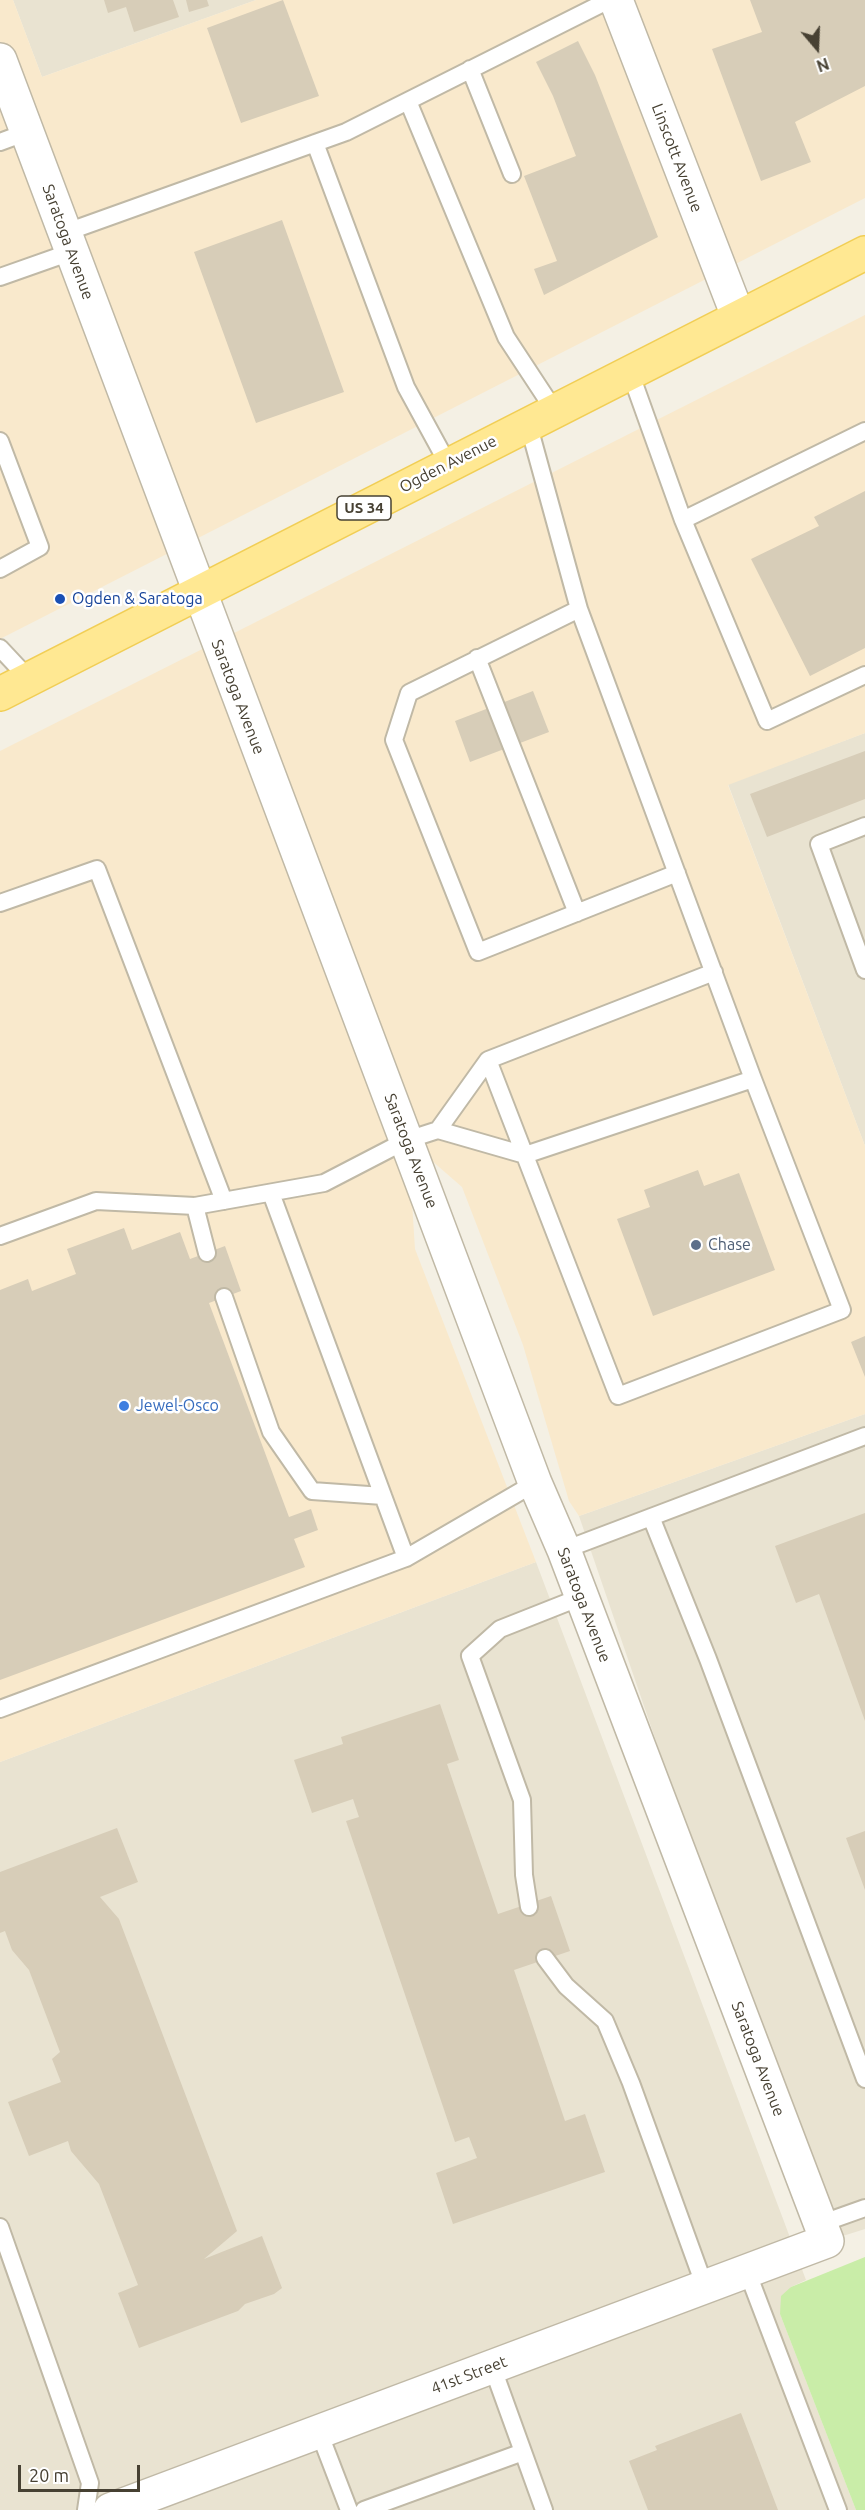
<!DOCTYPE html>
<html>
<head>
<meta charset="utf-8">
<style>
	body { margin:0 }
	#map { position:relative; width:865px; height:2510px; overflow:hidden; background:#f4f0e4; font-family:Ubuntu,sans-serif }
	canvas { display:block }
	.north { position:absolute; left:787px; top:18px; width:60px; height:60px; -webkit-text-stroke:4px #fff; paint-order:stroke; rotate:161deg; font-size:16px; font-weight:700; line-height:24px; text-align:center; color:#474133 }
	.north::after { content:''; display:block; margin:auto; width:21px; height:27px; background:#474133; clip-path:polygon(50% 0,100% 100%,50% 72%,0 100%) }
	.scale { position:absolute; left:18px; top:2465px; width:122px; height:27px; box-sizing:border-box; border:3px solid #474133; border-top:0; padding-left:8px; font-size:18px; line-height:21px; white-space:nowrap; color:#474133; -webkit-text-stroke:4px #fff; paint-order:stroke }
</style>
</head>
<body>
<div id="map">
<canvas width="865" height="2510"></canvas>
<div class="north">N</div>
<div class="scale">20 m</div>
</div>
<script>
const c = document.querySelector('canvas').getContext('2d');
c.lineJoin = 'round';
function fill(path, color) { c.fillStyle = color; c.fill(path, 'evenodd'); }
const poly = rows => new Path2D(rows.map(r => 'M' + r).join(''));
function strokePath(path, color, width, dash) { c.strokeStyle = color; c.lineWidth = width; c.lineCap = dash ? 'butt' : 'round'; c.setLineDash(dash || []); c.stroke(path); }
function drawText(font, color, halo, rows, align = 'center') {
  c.font = font + ' Ubuntu,sans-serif'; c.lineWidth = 5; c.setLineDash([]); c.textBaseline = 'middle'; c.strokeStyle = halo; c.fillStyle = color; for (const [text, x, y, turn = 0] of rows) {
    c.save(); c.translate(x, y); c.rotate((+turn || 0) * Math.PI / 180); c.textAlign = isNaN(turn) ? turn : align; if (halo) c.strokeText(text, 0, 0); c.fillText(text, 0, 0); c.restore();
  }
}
const residential = poly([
	[13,0,256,0,42,77],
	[865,733,865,1146,728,784],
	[865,1414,865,2229,827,2241,579,1516],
	[536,1562,806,2280,791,2287,780,2314,856,2510,0,2510,0,1762]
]);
const commercial = poly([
	[0,0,13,0,42,77,256,0,865,0,865,198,0,639],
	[865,315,865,733,728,785,865,1146,865,1414,579,1516,569,1501,523,1345,462,1187,408,1140,415,1249,536,1562,0,1762,0,751]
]);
const green = poly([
	[865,2257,865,2510,856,2510,780,2314,781,2296,791,2287]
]);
const building = poly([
	[104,0,173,0,179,17,134,32,126,7,108,13],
	[186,0,207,0,209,6,189,12],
	[283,0,319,96,241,123,207,28],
	[750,0,865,0,865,86,795,122,811,162,761,181,712,49,762,32],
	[578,41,595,75,658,237,544,295,534,269,557,261,524,176,576,156,553,96,536,62],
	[282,220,344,392,256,423,194,252],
	[865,491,865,648,810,676,751,559,819,526,814,517],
	[533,691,549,732,470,762,455,721],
	[865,751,865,799,767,837,750,794],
	[698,1170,704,1186,739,1173,775,1270,653,1316,617,1219,650,1207,644,1190],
	[124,1228,132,1250,180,1232,190,1259,225,1246,241,1291,209,1303,289,1517,311,1509,318,1530,294,1539,305,1567,0,1680,0,1290,28,1279,32,1291,76,1274,67,1249],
	[865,1336,865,1377,851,1342],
	[865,1513,865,1721,819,1594,796,1603,775,1546],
	[440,1704,459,1760,447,1764,498,1914,551,1896,570,1951,514,1970,565,2121,585,2114,605,2172,453,2224,436,2173,477,2158,469,2137,455,2142,346,1821,359,1817,353,1799,312,1813,294,1760,343,1744,341,1737],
	[117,1828,138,1882,100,1897,119,1919,237,2231,204,2259,262,2236,282,2288,274,2294,245,2304,238,2311,139,2348,118,2293,138,2285,99,2184,71,2151,68,2141,29,2156,8,2102,61,2082,52,2059,60,2052,29,1970,12,1950,5,1931,0,1933,0,1872],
	[865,1831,865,1890,846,1838],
	[741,2413,778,2510,648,2510,629,2461,657,2450,655,2446]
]);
const lane = poly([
	[470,69,512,174],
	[408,101,506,337,554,410],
	[0,142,27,132],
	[315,143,406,387,448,464],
	[64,233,346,132,609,0],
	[0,277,71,252],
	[630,372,683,520,767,721,865,675],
	[0,441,40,547,0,569],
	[683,520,865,431],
	[579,609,409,693,394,740,478,952,677,873],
	[0,648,29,679],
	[477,658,577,913],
	[865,826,819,844,865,970],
	[0,903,97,869,224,1201],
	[488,1060,618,1396,842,1310,753,1079,579,609,528,423],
	[438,1130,488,1060,714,972],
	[271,1193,406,1558],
	[195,1206,207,1253],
	[0,1236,96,1201,195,1206,324,1183,407,1140,438,1130,525,1155,753,1079],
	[224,1297,271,1432,312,1491,383,1496],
	[651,1517,708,1659,865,2079],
	[564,1550,865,1436],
	[0,1709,406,1558,535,1483],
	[529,1907,524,1875,522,1800,470,1656,500,1629,581,1597],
	[545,1958,566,1986,605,2021,631,2083,705,2287],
	[820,2224,865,2208],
	[0,2227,90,2483,86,2510],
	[747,2271,838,2510],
	[492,2366,544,2510],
	[319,2432,349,2510],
	[364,2510,523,2452]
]);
const street = poly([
	[616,0,738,316],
	[0,60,535,1483,564,1550,827,2241,110,2510]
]);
const primary = poly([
	[0,694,865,253]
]);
const markers = [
	[60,599,6,"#1a4fb4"],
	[696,1245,6,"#5c6f8a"],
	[124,1406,6,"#3f7fe0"]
];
const shields = [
	[364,508,54]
];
const shieldNames = [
	["US 34",364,508]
];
const streetNames = [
	["Linscott Avenue",677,158,69],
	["Saratoga Avenue",68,242,70],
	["Ogden Avenue",448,464,-27],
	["Saratoga Avenue",238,697,69],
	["Saratoga Avenue",411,1151,69],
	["Saratoga Avenue",584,1605,69],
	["Saratoga Avenue",758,2059,69],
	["41st Street",469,2375,-21]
];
const transitNames = [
	["Ogden & Saratoga",72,599]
];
const serviceNames = [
	["Chase",708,1245]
];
const shopNames = [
	["Jewel-Osco",136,1406]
];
fill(residential, '#e9e3d1');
fill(commercial, '#f9e9cc');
fill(green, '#c9eda8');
fill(building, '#d7cdb8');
strokePath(lane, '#c0b9a6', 20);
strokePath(street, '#c0b9a6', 36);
strokePath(primary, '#f1ce55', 36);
strokePath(lane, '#fff', 16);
strokePath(street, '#fff', 33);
strokePath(primary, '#ffe892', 33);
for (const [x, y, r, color] of markers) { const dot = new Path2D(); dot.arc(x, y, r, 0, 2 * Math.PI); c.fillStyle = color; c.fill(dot); strokePath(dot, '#fff', 2); }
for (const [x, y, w] of shields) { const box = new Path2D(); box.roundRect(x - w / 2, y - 12, w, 24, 4.5); c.fillStyle = '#fff'; c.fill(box); strokePath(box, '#474133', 1.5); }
drawText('bold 15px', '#474133', null, shieldNames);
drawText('16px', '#474133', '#fff', streetNames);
drawText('16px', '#164399', '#fff', transitNames, 'left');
drawText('16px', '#4e5e75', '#fff', serviceNames, 'left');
drawText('16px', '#366cbe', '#fff', shopNames, 'left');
</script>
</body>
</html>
